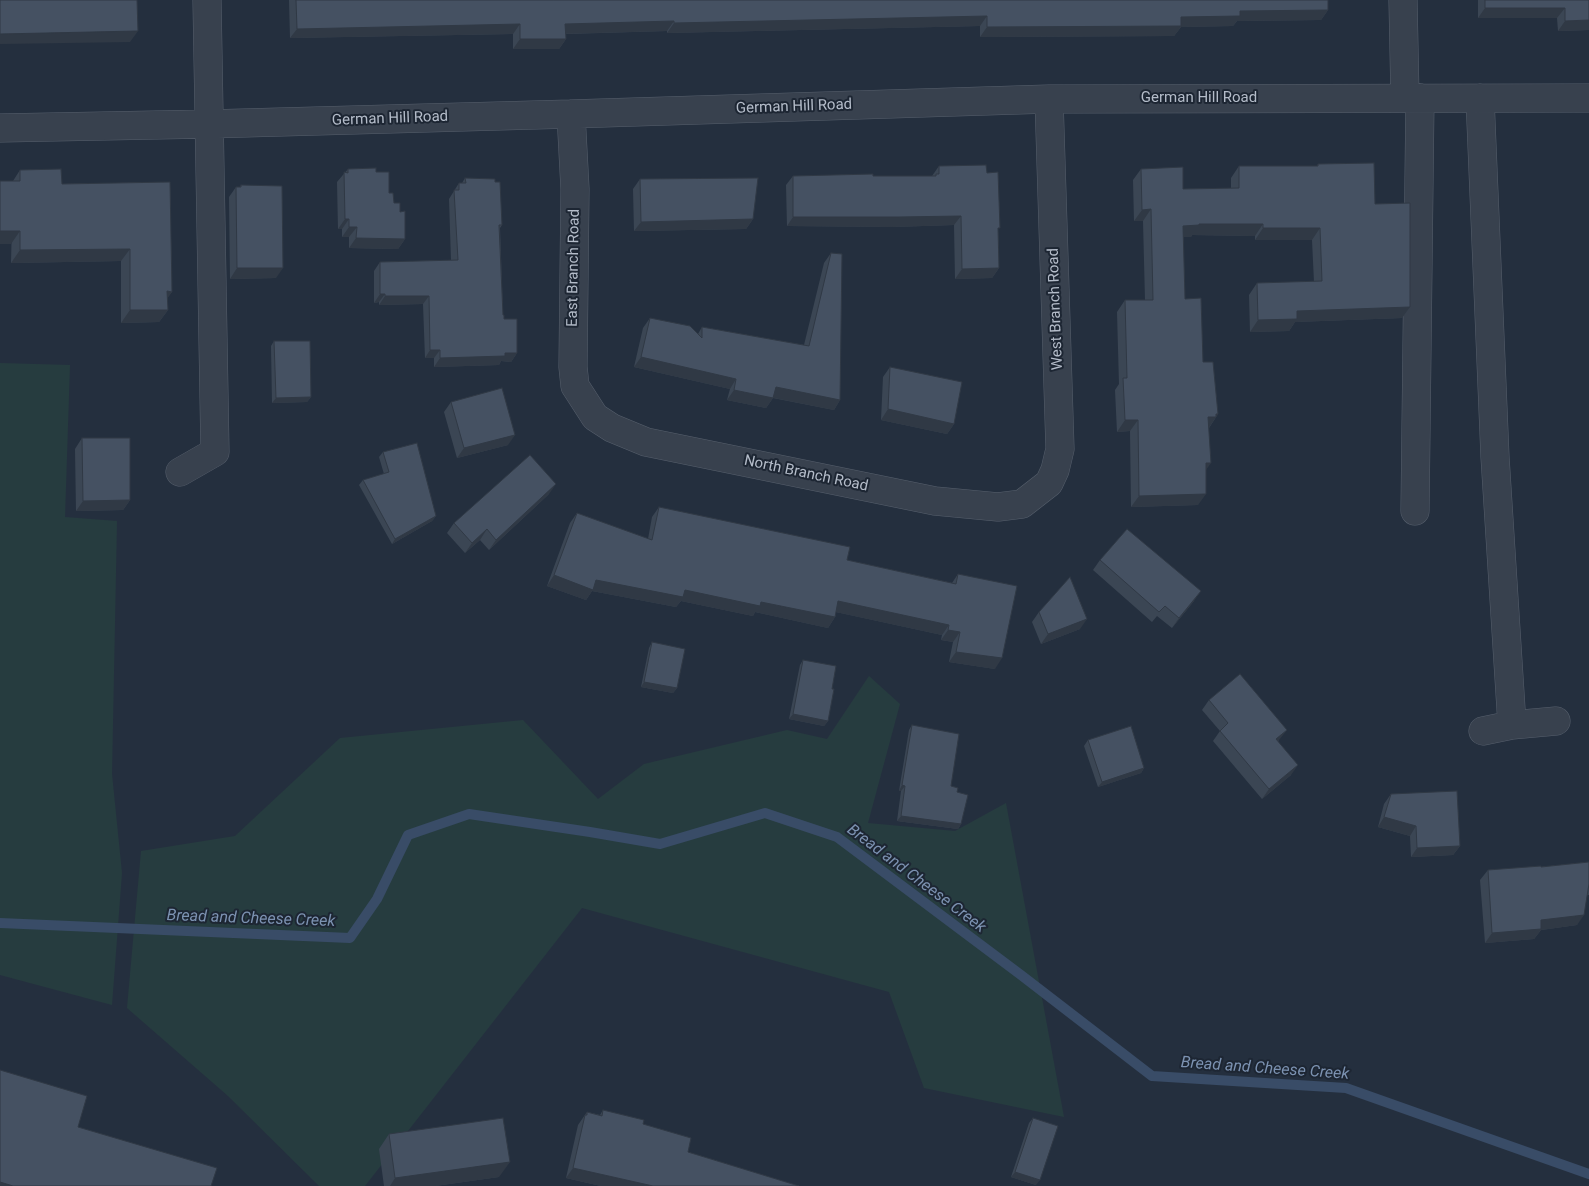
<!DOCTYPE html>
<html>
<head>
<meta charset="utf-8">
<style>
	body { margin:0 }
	canvas { display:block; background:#242f3e }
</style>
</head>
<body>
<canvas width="1589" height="1186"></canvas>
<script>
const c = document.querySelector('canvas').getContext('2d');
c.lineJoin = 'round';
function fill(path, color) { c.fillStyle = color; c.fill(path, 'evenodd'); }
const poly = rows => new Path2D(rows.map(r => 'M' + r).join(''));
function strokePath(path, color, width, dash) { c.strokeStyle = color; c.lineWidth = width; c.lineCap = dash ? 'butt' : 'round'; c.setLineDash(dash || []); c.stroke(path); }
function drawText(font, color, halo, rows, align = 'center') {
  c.font = font + ' Roboto,sans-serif'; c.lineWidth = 4; c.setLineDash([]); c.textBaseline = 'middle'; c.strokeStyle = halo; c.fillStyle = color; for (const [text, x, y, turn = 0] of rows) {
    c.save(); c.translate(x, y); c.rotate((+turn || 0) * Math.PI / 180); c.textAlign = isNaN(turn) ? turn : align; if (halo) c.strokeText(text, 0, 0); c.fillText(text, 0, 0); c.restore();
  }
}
const green = poly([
	[0,363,70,365,65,517,117,521,112,774,122,873,112,1005,0,975],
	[869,676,900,704,868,823,955,831,1006,803,1064,1117,924,1088,889,992,582,908,365,1186,319,1186,228,1096,127,1008,141,851,235,836,340,738,523,720,598,799,644,764,787,730,827,739]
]);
const stream = poly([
	[0,923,350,938,377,899,408,835,469,814,590,832,660,844,765,813,837,837,1021,975,1152,1076,1346,1088,1589,1174]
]);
const minor = poly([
	[1403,0,1405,98],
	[1480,98,1495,457,1512,725],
	[571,114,575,189,573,367,575,386,595,417,612,428,646,442,935,501,998,507,1022,504,1049,483,1055,470,1060,449,1049,99],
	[0,128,208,124,571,114,1049,99,1589,98],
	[180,472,215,452,207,0],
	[1415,511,1420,98],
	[1483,731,1512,725,1556,721]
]);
const wall = poly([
	[289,0,1328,0,1328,10,1321,20,1237,21,1233,26,1181,27,1174,36,980,37,980,26,667,33,667,31,566,34,566,39,559,49,513,49,513,34,290,38],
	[1478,0,1589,0,1589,30,1558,31,1557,18,1478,18],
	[1318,164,1375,204,1410,307,1402,318,1295,322,1289,331,1250,332,1249,295,1257,283,1314,282,1312,240,1255,240,1255,236,1192,235,1191,237,1183,237,1185,299,1218,414,1209,428,1206,470,1198,505,1131,507,1130,431,1117,432,1115,390,1119,384,1117,312,1125,300,1145,300,1143,221,1134,221,1133,180,1141,169,1183,189,1231,188,1231,178,1239,166,1317,166],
	[939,166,987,173,998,231,999,268,992,278,955,279,954,225,893,227,787,226,786,185,793,176,932,176],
	[348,169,376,172,389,193,394,203,400,212,405,239,398,249,349,248,349,237,342,237,342,229,338,229,337,182],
	[20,170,62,184,170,182,172,292,167,298,168,310,159,322,121,323,121,261,11,263,13,181],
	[465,178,495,182,502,225,500,228,503,315,517,353,511,362,501,361,499,365,434,367,434,358,425,358,423,304,379,305,379,302,374,303,374,271,380,262,451,260,449,199,459,183,462,183],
	[640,179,753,219,746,229,634,231,633,189],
	[241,185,276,278,230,279,229,197,236,187,240,187],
	[831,253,840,400,834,410,773,398,766,408,727,400,730,389,634,367,643,328,650,318,698,334,702,327,804,345,824,263],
	[274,341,311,397,307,402,272,403,271,346],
	[890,367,954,424,947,434,881,420,883,377],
	[451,402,508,445,457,458,444,412],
	[82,438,130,500,123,510,76,511,75,449],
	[383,452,436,516,432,521,392,544,359,485,363,480,384,474,379,457],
	[549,494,489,550,480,540,465,553,447,533,454,523],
	[659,507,847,560,952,583,958,574,995,669,949,662,953,642,941,640,942,635,836,612,835,617,828,628,755,612,753,616,681,601,676,607,592,591,586,600,547,586,570,523,577,513,648,539,652,517],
	[1100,560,1194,601,1172,628,1157,616,1152,622,1093,570],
	[1039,612,1080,629,1041,644,1032,622],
	[652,642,677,688,673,693,641,687,649,648],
	[803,660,832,689,828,721,824,726,789,719,800,665],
	[1209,700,1279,740,1278,741,1291,775,1262,799,1213,741,1220,731,1202,710],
	[912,725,951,786,957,792,961,824,958,829,897,821,901,791,899,791,909,730],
	[1088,740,1144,768,1141,773,1098,787,1084,746],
	[1391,794,1460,846,1453,855,1411,857,1410,836,1378,827,1384,804],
	[1589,862,1589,895,1587,895,1577,925,1541,930,1534,939,1485,943,1480,880,1488,870,1541,867],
	[603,1110,643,1124,688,1152,799,1186,601,1186,566,1178,578,1125,587,1112,600,1115],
	[1033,1118,1036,1185,1011,1177,1029,1123],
	[389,1134,499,1177,435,1186,384,1186,379,1149]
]);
const shadedWall = poly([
	[1485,8,1565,8,1557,18,1478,18],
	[1328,10,1321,20,1237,21,1233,26,1181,27,1174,36,980,37,987,27,1181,17,1240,11],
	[987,16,980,26,667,33,674,23],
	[1589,20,1589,30,1558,31,1565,21],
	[674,21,667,31,558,34,565,24],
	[520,24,513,34,290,38,297,29],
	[138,31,130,42,0,44,0,34],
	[520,39,566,39,559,49,513,49],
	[1151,209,1143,221,1134,221,1142,210],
	[961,216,954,225,893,227,787,226,793,217],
	[345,219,349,219,342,229,338,229],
	[753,219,746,229,634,231,641,222],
	[1199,224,1263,224,1255,236,1192,235,1191,237,1175,237,1183,226],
	[349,227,357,227,349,237,342,237],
	[1263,228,1320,228,1312,240,1255,240],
	[0,231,20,231,11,244,0,244],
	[356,238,405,239,398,249,349,248],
	[130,249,121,261,11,263,20,250],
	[237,268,283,268,276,278,230,279],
	[999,268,992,278,955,279,962,269],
	[167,291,172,292,163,304],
	[380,294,385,294,379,302,374,303],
	[385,296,429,296,423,304,379,305],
	[1410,307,1402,318,1295,322,1289,331,1250,332,1258,320,1297,311],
	[130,310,168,310,159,322,121,323],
	[430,350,440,350,434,358,425,358],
	[505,353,517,353,511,362,501,361,499,365,434,367,440,358],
	[641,357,736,379,730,389,634,367],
	[776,387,840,400,834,410,769,397],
	[734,390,773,398,766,408,727,400],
	[311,397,307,402,272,403,276,398],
	[888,409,954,424,947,434,881,420],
	[1216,414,1218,414,1208,429,1208,417],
	[1125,420,1138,420,1130,431,1117,432],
	[515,435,508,445,457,458,464,448],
	[1206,463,1211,463,1203,474],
	[556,484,549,494,489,550,496,540],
	[1206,494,1198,505,1131,507,1139,496],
	[130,500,123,510,76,511,83,501],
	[436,516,432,521,392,544,395,539],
	[487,529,480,540,465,553,472,543],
	[554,575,685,590,761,602,835,617,828,628,755,612,753,616,681,601,676,607,592,591,586,600,547,586],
	[1201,591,1194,601,1172,628,1179,618],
	[838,601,949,625,942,635,831,611],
	[1087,619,1080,629,1041,644,1048,634],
	[948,630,960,632,953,642,941,640],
	[956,652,1002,658,995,669,949,662],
	[644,682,677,688,673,693,641,687],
	[793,714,828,721,824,726,789,719],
	[1287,730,1279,740,1269,749,1276,739],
	[1298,765,1291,775,1262,799,1269,789],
	[1144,768,1141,773,1098,787,1102,782],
	[902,785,905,786,901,791,899,791],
	[901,816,961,824,958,829,897,821],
	[1384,817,1416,826,1410,836,1378,827],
	[1460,846,1453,855,1411,857,1417,848],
	[1584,915,1577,925,1541,930,1534,939,1485,943,1492,933,1541,920],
	[510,1162,499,1177,435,1186,390,1186,395,1178],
	[573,1168,653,1186,601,1186,566,1178],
	[1015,1172,1040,1180,1036,1185,1011,1177],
	[0,1182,13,1186,0,1186]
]);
const building = poly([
	[0,0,137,0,138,31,0,34,0,0],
	[296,0,1328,0,1328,10,1240,11,1240,16,1181,17,1181,26,987,27,987,16,674,23,674,21,565,24,566,39,520,39,520,24,297,29,296,0],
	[1485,0,1589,0,1589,20,1565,21,1565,8,1485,8,1485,0],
	[1374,163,1375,204,1410,203,1410,307,1297,311,1297,319,1258,320,1257,283,1322,281,1320,228,1263,228,1263,224,1199,224,1199,225,1183,226,1185,299,1201,298,1203,362,1213,362,1218,414,1216,414,1216,417,1208,417,1211,463,1206,463,1206,494,1139,496,1138,420,1125,420,1123,378,1127,378,1125,300,1153,300,1151,209,1142,210,1141,169,1183,167,1183,189,1239,188,1239,166,1318,166,1318,164,1374,163],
	[986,165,987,173,998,172,1000,228,998,228,999,268,962,269,961,216,899,217,793,217,793,176,873,174,873,176,936,176,936,174,939,174,939,166,986,165],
	[376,168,376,172,389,172,389,193,393,193,394,203,400,203,400,212,405,211,405,239,356,238,357,227,349,227,349,219,345,219,344,172,348,173,348,169,376,168],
	[61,169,62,184,170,182,172,292,167,291,168,310,130,310,130,249,20,250,20,231,0,231,0,181,20,181,20,170,61,169],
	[465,178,495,179,495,182,500,182,502,225,499,225,503,315,504,315,504,319,517,319,517,353,505,353,505,356,440,358,440,350,430,350,429,296,385,296,385,294,380,294,380,262,458,260,454,190,459,190,459,183,466,183,465,178],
	[758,178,753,219,641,222,640,179,758,178],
	[241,185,282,186,283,268,237,268,236,187,241,187,241,185],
	[831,253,842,254,840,400,776,387,773,398,734,390,736,379,641,357,650,318,690,326,702,338,702,327,809,346,831,253],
	[274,341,310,341,311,397,276,398,274,341],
	[890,367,962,382,954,424,888,409,890,367],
	[502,388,515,435,464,448,451,402,502,388],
	[82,438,130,438,130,500,83,501,82,438],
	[417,443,436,516,395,539,363,480,389,472,383,452,417,443],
	[530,455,556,484,496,540,487,529,472,543,454,523,530,455],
	[659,507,850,547,847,560,956,584,958,574,1017,586,1002,658,956,652,960,632,948,630,949,625,838,601,835,617,761,602,760,606,685,590,683,597,596,580,593,590,554,575,577,513,652,540,659,507],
	[1127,529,1201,591,1179,618,1165,606,1159,612,1100,560,1127,529],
	[1070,577,1087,619,1048,634,1039,612,1070,577],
	[652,642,685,649,677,688,644,682,652,642],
	[803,660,836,666,832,689,834,689,828,721,793,714,803,660],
	[1240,674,1287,730,1276,739,1298,765,1269,789,1220,731,1228,723,1209,700,1240,674],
	[912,725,959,734,951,786,958,788,957,792,968,795,961,824,901,816,905,786,902,785,912,725],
	[1131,726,1144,768,1102,782,1088,740,1131,726],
	[1457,791,1460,846,1417,848,1416,826,1384,817,1391,794,1457,791],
	[1589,862,1589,884,1584,915,1541,920,1541,929,1492,933,1488,870,1541,866,1541,867,1589,862],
	[0,1070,87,1096,78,1127,217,1168,211,1186,13,1186,0,1182,0,1070],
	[603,1110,644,1120,643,1124,691,1138,688,1152,799,1186,653,1186,573,1168,585,1115,587,1115,587,1112,602,1116,603,1110],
	[503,1118,510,1162,395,1178,389,1134,503,1118],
	[1033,1118,1058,1126,1040,1180,1015,1172,1033,1118]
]);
const streetNames = [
	["German Hill Road",1199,98],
	["German Hill Road",794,107,-2],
	["German Hill Road",390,119,-2],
	["East Branch Road",574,268,-89],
	["West Branch Road",1056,309,-92],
	["North Branch Road",806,474,12]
];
const waterNames = [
	["Bread and Cheese Creek",916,879,37],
	["Bread and Cheese Creek",251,919,2],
	["Bread and Cheese Creek",1265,1069,4]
];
fill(green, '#263c3f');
strokePath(stream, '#394c67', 10);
strokePath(minor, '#565f6c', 29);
strokePath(minor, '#38414e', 28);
fill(wall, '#3b4654');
fill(shadedWall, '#303945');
fill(building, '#455162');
strokePath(building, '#303945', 1);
drawText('15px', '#b4bcc9', '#1d2633', streetNames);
drawText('italic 16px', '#7c92b1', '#1d2633', waterNames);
</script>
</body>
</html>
